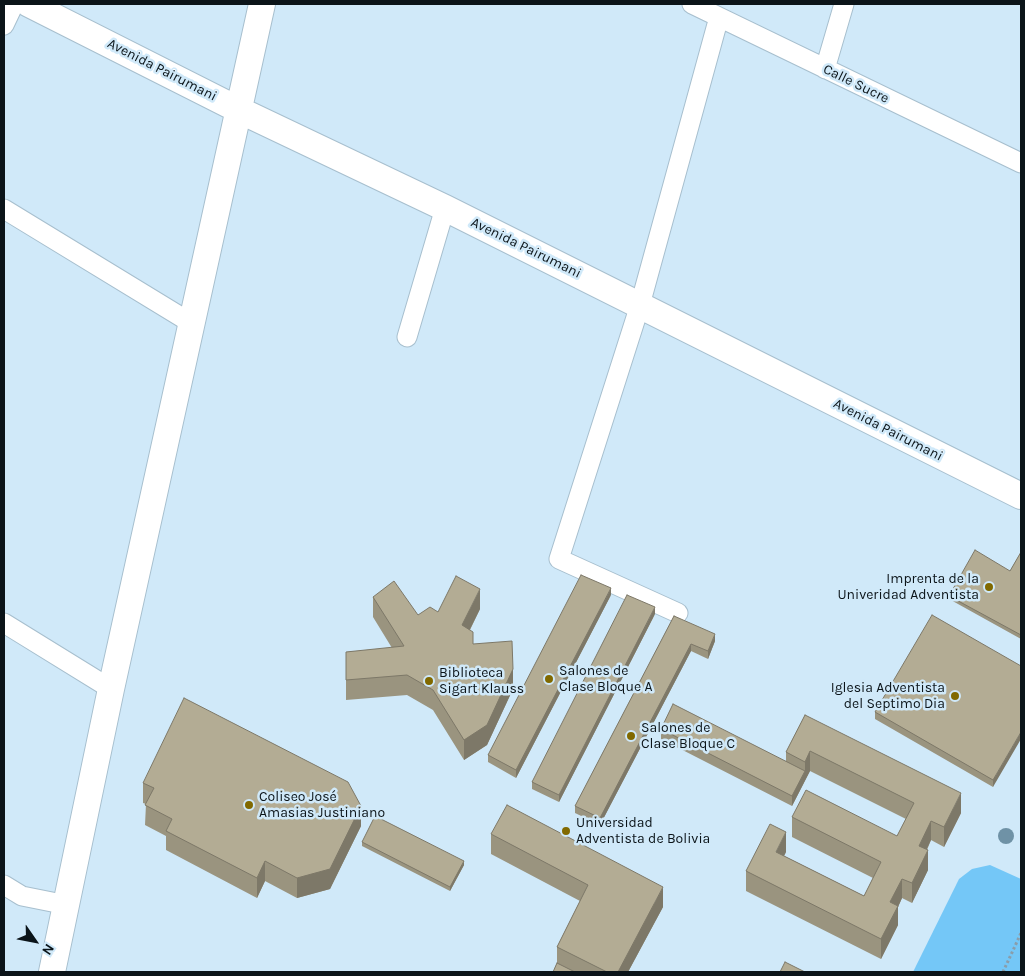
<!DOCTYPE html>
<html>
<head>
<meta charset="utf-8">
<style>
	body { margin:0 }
	#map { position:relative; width:1025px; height:976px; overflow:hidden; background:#d0e9f9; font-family:Karla,sans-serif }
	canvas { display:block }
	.frame { position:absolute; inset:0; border:5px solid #0b1419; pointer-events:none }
	.north { position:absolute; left:10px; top:916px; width:50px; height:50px; -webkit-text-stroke:4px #d0e9f9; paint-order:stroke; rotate:123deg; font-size:14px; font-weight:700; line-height:20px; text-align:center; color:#0b1419 }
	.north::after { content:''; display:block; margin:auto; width:18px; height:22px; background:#0b1419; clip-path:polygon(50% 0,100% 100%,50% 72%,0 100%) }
</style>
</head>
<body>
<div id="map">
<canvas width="1025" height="976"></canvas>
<div class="frame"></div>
<div class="north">N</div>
</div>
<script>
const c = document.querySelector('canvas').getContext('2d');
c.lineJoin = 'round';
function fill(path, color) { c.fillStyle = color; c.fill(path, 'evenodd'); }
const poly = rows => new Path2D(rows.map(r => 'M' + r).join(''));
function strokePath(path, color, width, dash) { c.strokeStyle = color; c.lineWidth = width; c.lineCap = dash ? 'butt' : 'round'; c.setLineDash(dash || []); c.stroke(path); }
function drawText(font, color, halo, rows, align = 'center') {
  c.font = font + ' Karla,sans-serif'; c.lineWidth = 5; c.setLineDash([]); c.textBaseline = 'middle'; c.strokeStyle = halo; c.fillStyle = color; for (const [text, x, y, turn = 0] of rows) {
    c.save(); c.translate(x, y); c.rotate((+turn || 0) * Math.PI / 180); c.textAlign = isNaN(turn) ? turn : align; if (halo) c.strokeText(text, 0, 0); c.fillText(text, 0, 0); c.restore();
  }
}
const green = poly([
	[990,865,1021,879,1021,972,913,972,959,879,972,869]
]);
const path = poly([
	[1003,972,1021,933]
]);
const street = poly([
	[692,4,1021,163],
	[4,25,14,4],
	[825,69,844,4],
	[4,209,191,323],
	[407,337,445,208],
	[678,613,559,559,640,305,719,17],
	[4,623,111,689],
	[4,885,22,896,67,905]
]);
const secondary = poly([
	[29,4,239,110,445,208,1021,496],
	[52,972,111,689,262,4]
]);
const trees = [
	[1006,836]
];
const wall = poly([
	[1021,552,1021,639,949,599,949,596,1010,571],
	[611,595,516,778,488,762,488,755],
	[373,597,418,615,438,612,480,609,470,630,473,644,513,689,487,745,464,760,433,710,407,695,346,700,346,652,392,648,373,617],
	[655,614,559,802,532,789,532,782],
	[674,616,715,641,708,659,691,651,600,825,575,813,575,806],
	[1021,666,993,787,875,719,875,712],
	[805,715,961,813,944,847,931,840,927,850,928,870,912,903,902,898,898,907,898,925,881,959,746,891,746,871,786,852,784,856,864,896,873,878,792,837,792,817,897,836,906,819,810,771,792,806,661,739,661,729,786,761,786,752],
	[143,783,361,826,330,889,297,898,265,881,257,898,166,850,166,836,145,825,146,804,143,803],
	[491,834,663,907,628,972,553,972,557,963,557,947,580,901,491,854],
	[362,842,464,865,450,891,362,846]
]);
const shadedWall = poly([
	[611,588,611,595,516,778,516,770],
	[480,589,480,609,462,645,462,625],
	[655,607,655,614,559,802,559,795],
	[715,634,715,641,708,659,708,651],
	[691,644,691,651,600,825,600,818],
	[513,669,513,689,487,745,464,760,464,740],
	[1021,732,1021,739,993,787,993,780],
	[810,751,810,771,792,806,792,796,805,771,805,762],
	[961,793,961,813,944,847,944,827],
	[361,806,361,826,330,889,297,898,297,878],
	[931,821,931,840,919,865,919,846],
	[786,832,786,852,776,871,776,852],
	[928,850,928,870,912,903,912,883],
	[265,861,265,881,257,898,257,878],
	[464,861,464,865,450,891,450,887],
	[902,879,902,898,898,907,898,925,881,959,881,939,890,902],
	[663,887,663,907,628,972,618,972]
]);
const building = poly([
	[975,550,1010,571,1021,552,1021,635,949,596,975,550],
	[581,575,611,588,516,770,488,755,581,575],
	[456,576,480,589,462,625,473,632,473,644,512,641,513,669,487,725,464,740,433,690,407,675,346,680,346,652,404,646,373,597,394,581,418,615,430,607,438,612,456,576],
	[627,595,655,607,559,795,532,782,627,595],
	[932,615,1021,666,1021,732,993,780,875,712,932,615],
	[674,616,715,634,708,651,691,644,600,818,575,806,674,616],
	[184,698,348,782,361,806,330,869,297,878,265,861,257,878,166,831,172,819,145,805,154,788,143,783,184,698],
	[673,704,805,771,792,796,661,729,673,704],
	[805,715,961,793,944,827,931,821,919,846,928,850,912,883,902,879,890,902,898,906,881,939,746,871,770,824,786,832,776,852,864,896,881,862,792,817,806,790,897,836,914,803,810,751,805,762,786,752,805,715],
	[507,805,663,887,618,972,607,972,557,947,588,885,491,834,507,805],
	[375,816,464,861,450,887,362,842,375,816],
	[785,962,805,972,780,972,785,962],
	[557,963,575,972,553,972,557,963]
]);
const markers = [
	[989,587,5,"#816900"],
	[549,679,5,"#816900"],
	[429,681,5,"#816900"],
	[955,696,5,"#816900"],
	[631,736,5,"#816900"],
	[249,805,5,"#816900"],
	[566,831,5,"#816900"]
];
const streetNames = [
	["Avenida Pairumani",162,70,27],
	["Calle Sucre",856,84,26],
	["Avenida Pairumani",526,248,26],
	["Avenida Pairumani",888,430,27]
];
const poiNames = [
	["Imprenta de la",979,579,"right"],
	["Univeridad Adventista",979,595,"right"],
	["Salones de",559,671],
	["Clase Bloque A",559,687],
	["Biblioteca",439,673],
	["Sigart Klauss",439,689],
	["Iglesia Adventista",945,688,"right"],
	["del Septimo Dia",945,704,"right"],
	["Salones de",641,728],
	["Clase Bloque C",641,744],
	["Coliseo José",259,797],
	["Amasias Justiniano",259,813],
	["Universidad",576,823],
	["Adventista de Bolivia",576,839]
];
fill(green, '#74c7f7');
strokePath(street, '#a7bfce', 21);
strokePath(secondary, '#a7bfce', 28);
strokePath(path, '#8a9daa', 3, [2.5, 2.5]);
strokePath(street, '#fff', 19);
strokePath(secondary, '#fff', 26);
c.fillStyle = '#6f92a6';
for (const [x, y] of trees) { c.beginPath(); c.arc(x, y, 8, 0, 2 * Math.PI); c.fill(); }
fill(wall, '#9a947f');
fill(shadedWall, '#7d7868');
fill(building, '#b3ac94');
strokePath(building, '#7d7868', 1);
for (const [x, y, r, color] of markers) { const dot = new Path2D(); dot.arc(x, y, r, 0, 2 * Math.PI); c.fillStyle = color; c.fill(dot); strokePath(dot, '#d0e9f9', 2); }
drawText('14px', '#0b1419', '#d0e9f9', streetNames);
drawText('14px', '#0b1419', '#d0e9f9', poiNames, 'left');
</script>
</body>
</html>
